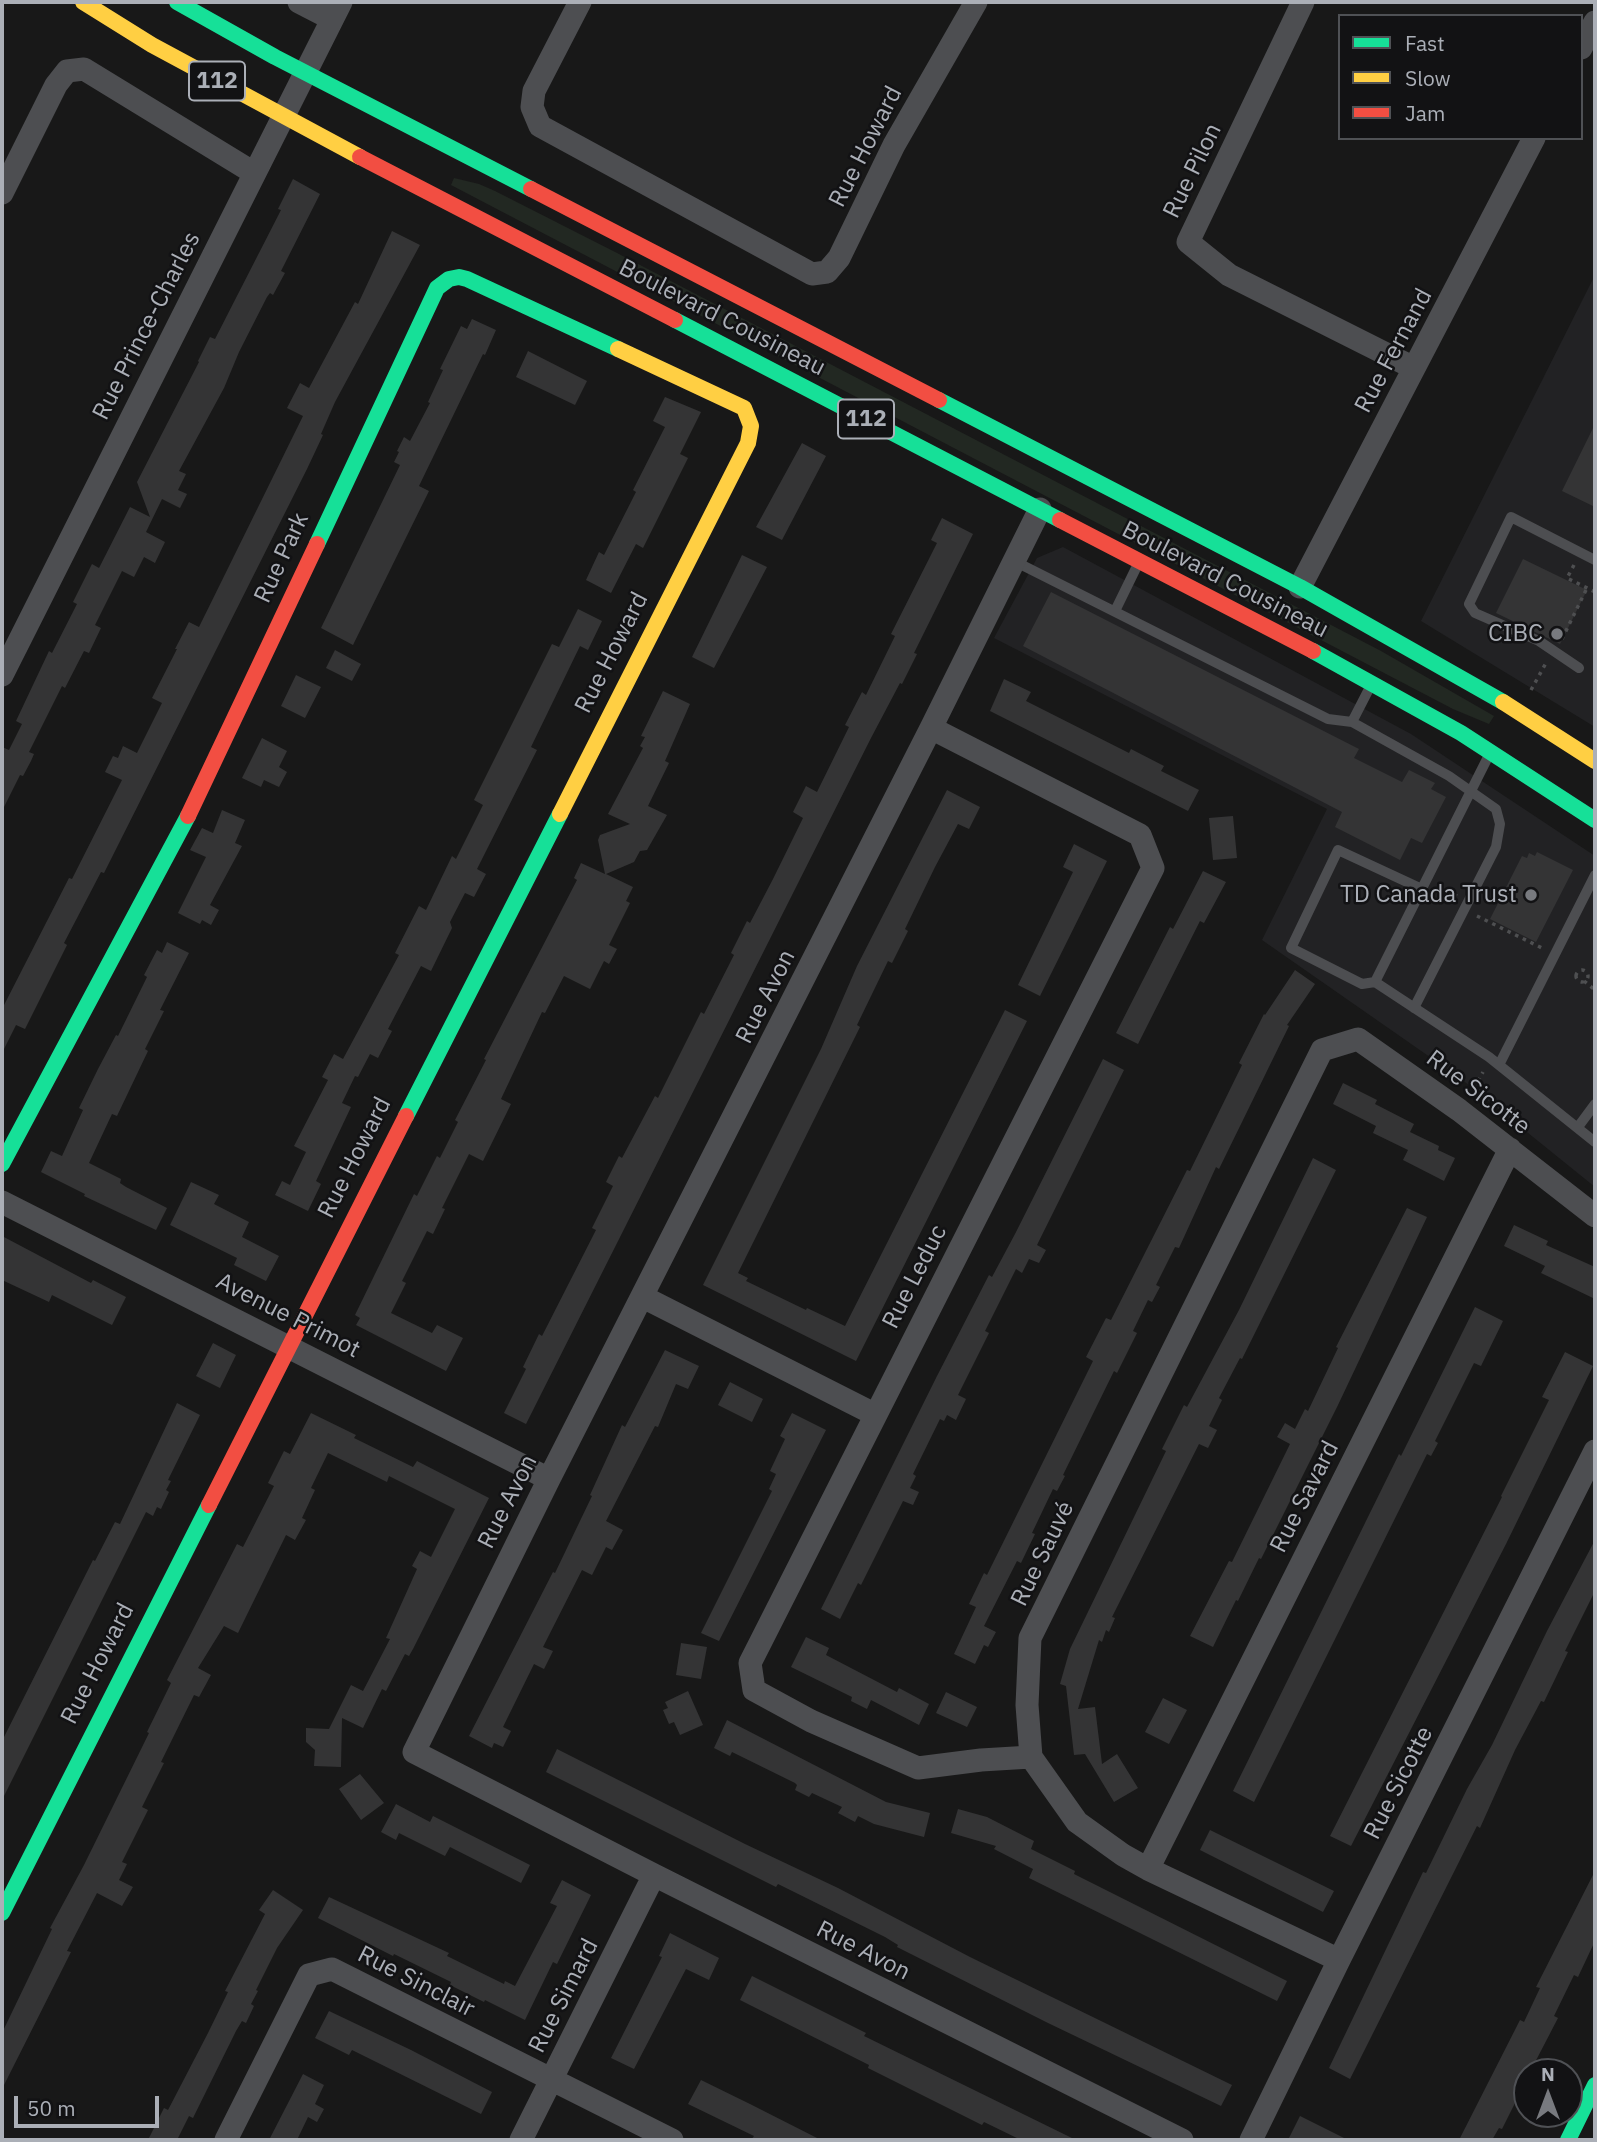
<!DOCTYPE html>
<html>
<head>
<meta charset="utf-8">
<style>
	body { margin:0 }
	#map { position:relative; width:1597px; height:2142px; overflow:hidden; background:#181818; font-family:"IBM Plex Sans",sans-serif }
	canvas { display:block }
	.frame { position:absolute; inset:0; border:4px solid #abafb7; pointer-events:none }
	.legend { position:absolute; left:1338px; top:14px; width:245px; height:126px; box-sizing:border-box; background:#121214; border:2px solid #4f5155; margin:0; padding:9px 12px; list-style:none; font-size:21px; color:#abafb7 }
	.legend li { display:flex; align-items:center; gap:14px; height:35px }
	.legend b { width:35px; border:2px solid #4f5155 }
	.north { position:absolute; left:1513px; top:2058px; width:70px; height:70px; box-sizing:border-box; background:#121214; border:2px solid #4f5155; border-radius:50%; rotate:0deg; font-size:19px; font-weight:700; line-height:28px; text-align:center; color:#abafb7 }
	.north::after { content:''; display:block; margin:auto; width:24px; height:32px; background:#787a7f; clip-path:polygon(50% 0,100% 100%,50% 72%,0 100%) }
	.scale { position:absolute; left:14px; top:2096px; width:145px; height:32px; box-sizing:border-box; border:4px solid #abafb7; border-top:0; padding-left:9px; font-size:21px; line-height:24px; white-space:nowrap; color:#abafb7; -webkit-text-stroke:5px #121214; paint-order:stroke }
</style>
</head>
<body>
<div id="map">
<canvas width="1597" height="2142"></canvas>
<div class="frame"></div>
<ul class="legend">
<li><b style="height:9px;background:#16e098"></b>Fast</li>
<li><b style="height:9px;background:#ffcf43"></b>Slow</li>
<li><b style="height:9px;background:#f24e42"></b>Jam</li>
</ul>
<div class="north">N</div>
<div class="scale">50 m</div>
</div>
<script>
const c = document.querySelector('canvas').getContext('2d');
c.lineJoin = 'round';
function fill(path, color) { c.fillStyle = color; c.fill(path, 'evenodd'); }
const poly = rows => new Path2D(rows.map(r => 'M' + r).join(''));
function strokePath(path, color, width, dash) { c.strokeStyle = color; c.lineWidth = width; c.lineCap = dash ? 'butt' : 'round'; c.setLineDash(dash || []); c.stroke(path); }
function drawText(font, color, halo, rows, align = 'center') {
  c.font = font + ' "IBM Plex Sans",sans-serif'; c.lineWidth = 5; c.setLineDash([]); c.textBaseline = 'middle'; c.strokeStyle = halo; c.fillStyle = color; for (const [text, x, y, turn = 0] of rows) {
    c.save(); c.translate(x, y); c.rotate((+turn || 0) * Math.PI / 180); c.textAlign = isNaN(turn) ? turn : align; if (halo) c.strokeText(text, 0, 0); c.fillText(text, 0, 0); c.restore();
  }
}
const built = poly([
	[1595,275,1595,727,1421,621],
	[1063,547,1411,734,1595,856,1595,1187,1460,1078,1262,940,1327,809,994,638,1037,558]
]);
const green = poly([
	[454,178,479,184,495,191,617,253,1381,651,1494,716,1489,724,1453,709,451,185]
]);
const building = poly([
	[293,179,320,194,281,271,285,273,273,295,270,293,267,297,239,352,224,388,179,471,186,474,178,490,187,494,180,508,162,499,146,532,165,542,155,563,144,557,134,577,122,571,95,625,101,628,89,653,84,651,65,688,62,686,29,752,34,754,31,761,23,776,20,775,2,811,2,747,9,750,22,724,16,721,49,651,52,653,77,604,73,602,92,564,99,568,130,507,150,517,137,482,199,362,198,361,210,337,215,339,238,294,281,210,278,209],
	[392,231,420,245,335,402,321,434,323,435,307,469,104,873,101,872,64,943,67,945,25,1029,16,1025,2,1053,2,1009,69,878,72,879,122,780,105,772,113,756,118,758,123,746,137,753,162,703,152,698,177,649,175,649,189,622,199,627,303,416,287,408,300,383,309,388,355,302,358,304],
	[472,319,496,330,485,355,483,354,419,486,429,491,353,645,321,628,400,465,394,462,399,452,397,451,404,437,410,441,430,403,428,402,443,370,440,369,461,326,467,329],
	[528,351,587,381,575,405,516,377],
	[665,397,701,412,680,454,688,458,643,548,636,544,611,593,586,580,599,552,604,555,636,492,633,490,665,427,653,421],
	[1595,424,1595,507,1562,491],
	[802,443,826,456,782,540,756,527],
	[942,518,973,534,914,653,917,654,902,684,900,683,871,738,526,1424,504,1413,526,1369,523,1367,539,1334,542,1336,596,1230,592,1228,613,1186,606,1182,619,1156,622,1158,655,1096,658,1098,701,1012,704,1014,734,955,731,953,747,921,750,923,773,879,803,818,793,812,806,786,817,792,849,727,845,725,862,692,866,695,895,636,891,634,937,543,931,540],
	[742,555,767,567,714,668,692,657],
	[1523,559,1587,590,1560,644,1496,613],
	[1051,592,1359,749,1354,758,1402,782,1409,770,1435,783,1431,789,1446,797,1422,843,1411,838,1400,860,1335,827,1342,812,1023,646],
	[578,609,602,621,588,650,580,646,531,747,537,750,477,869,486,874,474,897,465,893,450,922,452,928,431,971,421,966,388,1029,392,1031,378,1058,370,1054,358,1077,355,1076,342,1103,351,1107,316,1181,321,1184,308,1211,275,1195,282,1181,290,1185,306,1152,294,1146,328,1080,322,1077,334,1054,343,1059,399,955,395,953,419,906,426,910,452,856,456,859,483,805,474,800,552,644,559,647],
	[335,650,361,664,352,681,326,668],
	[296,675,321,687,305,718,281,706],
	[1004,679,1031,692,1026,701,1129,753,1131,749,1164,766,1161,771,1199,790,1188,811,990,711],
	[663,691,690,704,665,761,669,763,648,806,667,815,647,850,640,851,634,862,606,874,633,887,626,901,630,903,609,945,617,949,609,964,604,961,590,989,564,976,545,1013,542,1012,501,1099,511,1104,483,1161,469,1154,442,1208,445,1209,433,1234,427,1231,402,1281,406,1283,391,1313,432,1333,437,1325,463,1338,446,1371,356,1325,360,1318,355,1315,414,1194,417,1196,437,1156,440,1158,458,1122,455,1120,486,1060,484,1059,577,880,574,878,581,863,605,874,598,840,600,835,630,824,608,814,643,748,640,746,645,737,641,736],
	[262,738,287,751,279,767,287,772,279,787,264,780,261,787,242,778],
	[947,790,980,807,969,829,958,824,935,867,905,929,908,931,892,963,888,961,857,1025,860,1027,738,1273,748,1278,746,1281,806,1310,807,1308,845,1326,1005,1010,1027,1021,856,1361,703,1285,821,1049,857,966],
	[222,810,245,820,235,843,242,846,210,905,219,910,211,925,202,920,200,924,178,913,206,857,190,850,202,828,213,833],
	[1233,816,1237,858,1213,860,1209,818],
	[1074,844,1107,861,1040,996,1018,985,1073,872,1063,867],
	[1537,852,1573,870,1536,942,1490,919,1522,856,1527,858,1529,853,1535,856],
	[1203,871,1226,882,1204,923,1200,921,1138,1044,1116,1033,1170,927,1173,929],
	[167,942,189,953,160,1010,164,1011,145,1049,148,1051,117,1116,112,1114,89,1163,121,1179,120,1183,126,1187,167,1208,156,1230,84,1196,85,1194,41,1172,51,1151,62,1156,83,1110,79,1108,98,1069,116,1035,118,1036,147,977,144,975,157,950,162,953],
	[1295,970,1315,984,1287,1025,1289,1026,1219,1169,1216,1167,1179,1248,1175,1247,1156,1285,1160,1287,1152,1302,1148,1300,1133,1331,1137,1333,1117,1373,1114,1371,1063,1475,1065,1476,1057,1491,1053,1489,1032,1533,1035,1534,1021,1563,1017,1561,984,1626,996,1632,988,1647,984,1645,975,1664,954,1654,976,1607,969,1604,984,1573,987,1575,1093,1361,1086,1357,1106,1318,1111,1320,1187,1170,1190,1171,1242,1065,1239,1063,1264,1014,1265,1015],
	[1103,1059,1124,1070,1037,1245,1046,1250,1039,1263,1029,1259,1022,1273,1016,1269,985,1331,989,1333,958,1395,966,1399,956,1420,947,1415,944,1421,940,1419,913,1474,916,1476,910,1488,919,1492,913,1505,903,1501,861,1585,858,1583,840,1619,821,1609,937,1376,989,1275,992,1277,1015,1234],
	[1343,1083,1377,1100,1375,1104,1414,1124,1410,1132,1439,1146,1438,1150,1455,1158,1444,1181,1403,1160,1408,1150,1373,1133,1376,1126,1333,1104],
	[1313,1158,1336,1170,1242,1359,1240,1358,1219,1398,1222,1400,1209,1426,1217,1430,1208,1448,1199,1444,1112,1617,1115,1618,1109,1632,1106,1630,1102,1642,1099,1640,1078,1709,1095,1707,1102,1764,1117,1754,1138,1788,1114,1802,1085,1754,1074,1755,1066,1686,1060,1684,1070,1649,1166,1451,1162,1449,1184,1405,1187,1407,1239,1310],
	[191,1182,219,1195,214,1204,249,1222,242,1237,279,1256,266,1281,234,1265,237,1258,170,1225],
	[1407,1208,1427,1217,1338,1405,1261,1559,1259,1558,1238,1601,1236,1600,1213,1647,1190,1636,1229,1561,1232,1562,1290,1444,1277,1437,1285,1423,1295,1429,1305,1409,1308,1411,1338,1348,1336,1347],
	[1514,1225,1548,1241,1546,1245,1595,1267,1595,1299,1541,1273,1545,1266,1504,1246],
	[2,1236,91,1283,93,1280,126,1297,112,1325,52,1295,49,1302,2,1280],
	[1475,1307,1503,1321,1481,1366,1474,1363,1435,1441,1438,1443,1431,1456,1427,1454,1254,1802,1233,1791,1399,1454,1401,1456],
	[213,1343,236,1355,220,1388,196,1376],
	[665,1350,699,1366,688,1389,676,1384,658,1427,655,1426,606,1521,623,1530,612,1550,606,1547,592,1575,582,1570,543,1647,553,1651,544,1669,534,1664,503,1727,511,1731,503,1747,494,1743,492,1748,469,1736,553,1572,555,1573,592,1496,590,1495,622,1425,625,1427],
	[1565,1352,1593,1366,1506,1544,1351,1846,1330,1836,1502,1497,1501,1496,1549,1400,1542,1397],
	[730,1382,763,1399,752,1422,718,1405],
	[177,1403,200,1415,168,1480,171,1481,166,1490,169,1492,161,1509,157,1507,153,1516,146,1512,2,1800,2,1741,93,1560,95,1561,115,1522,120,1524],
	[311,1413,356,1435,354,1438,413,1467,417,1461,489,1498,413,1649,409,1656,405,1654,386,1691,382,1689,363,1728,342,1718,341,1767,314,1766,315,1750,306,1742,306,1728,329,1729,351,1685,363,1691,390,1639,386,1638,417,1569,412,1566,420,1551,431,1557,455,1509,389,1476,387,1482,328,1453,311,1488,315,1490,302,1518,306,1520,295,1540,286,1535,238,1633,224,1626,198,1668,211,1675,199,1697,194,1695,161,1762,164,1763,142,1807,148,1810,122,1862,127,1864,119,1880,133,1887,122,1906,97,1893,67,1951,71,1952,2,2089,2,2033,52,1929,50,1928,84,1865,149,1733,147,1732,171,1683,167,1680,237,1544,243,1547,274,1486,268,1483,284,1451,290,1454],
	[792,1413,826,1430,719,1641,701,1633,772,1491,769,1489,776,1474,770,1471,785,1439,780,1436],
	[1595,1540,1595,1591,1565,1651,1568,1652,1544,1702,1541,1701,1515,1750,1480,1828,1477,1826,1350,2079,1329,2068,1423,1872,1426,1873,1467,1789,1492,1745,1547,1631],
	[806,1637,829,1648,826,1655,897,1692,899,1688,929,1704,919,1725,871,1700,867,1709,851,1701,852,1697,791,1667],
	[681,1643,707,1647,701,1679,676,1675],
	[688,1691,703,1725,680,1735,674,1722,669,1724,663,1710,668,1708,665,1702],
	[946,1692,977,1707,967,1727,936,1713],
	[1163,1698,1187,1710,1169,1744,1145,1732],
	[727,1720,886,1802,930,1813,924,1837,874,1824,858,1816,855,1822,838,1813,842,1807,812,1793,809,1797,795,1790,797,1785,795,1783,732,1752,730,1756,714,1748],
	[557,1749,745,1844,838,1888,970,1957,1232,2085,1221,2106,1048,2023,897,1947,898,1945,885,1937,778,1884,776,1887,546,1772],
	[360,1774,384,1803,361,1820,339,1789],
	[396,1804,430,1822,433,1816,530,1865,521,1883,450,1847,445,1856,399,1833,396,1840,381,1832],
	[958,1809,987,1817,1034,1841,1031,1849,1075,1871,1074,1874,1287,1981,1277,2001,1029,1878,1033,1869,994,1849,996,1846,951,1833],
	[1210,1830,1334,1891,1323,1912,1200,1850],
	[1595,1871,1595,1941,1578,1977,1574,1975,1554,2016,1558,2018,1530,2072,1527,2072,1527,2079,1502,2129,1499,2128,1492,2140,1459,2140,1520,2020,1524,2022,1540,1988,1536,1987],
	[562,1880,591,1895,557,1964,553,1962,525,2020,485,2000,484,2002,450,1985,451,1982,394,1954,393,1956,318,1918,329,1897,449,1953,447,1956,504,1984,505,1981,515,1986,557,1906,550,1903],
	[273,1890,303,1910,277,1948,256,1990,258,1991,251,2004,254,2006,246,2023,242,2021,236,2031,193,2118,189,2116,177,2140,148,2140,164,2108,168,2110,208,2033,228,1992,225,1991,265,1914,259,1910],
	[670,1933,719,1958,709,1980,686,1969,634,2069,611,2058,662,1957,659,1956],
	[752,1976,866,2033,864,2036,1076,2140,1021,2140,984,2122,982,2125,868,2068,869,2065,740,2000],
	[329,2011,411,2050,492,2092,481,2114,352,2050,349,2055,315,2038],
	[303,2074,324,2085,315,2104,324,2109,317,2122,308,2117,297,2140,269,2140],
	[701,2080,750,2104,821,2140,751,2140,754,2136,688,2104],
	[1300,2116,1348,2140,1288,2140]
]);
const path = poly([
	[1574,565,1567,578,1595,592],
	[1562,639,1587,588],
	[1531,690,1546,663],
	[1439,887,1457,896],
	[1477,916,1542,948],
	'1576 976a6 6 0 1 1 12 0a6 6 0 1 1-12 0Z',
	[1584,981,1595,990],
	[1470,1096,1483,1072]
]);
const lane = poly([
	[1014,561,1328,719,1352,722,1449,776,1496,809,1500,824,1496,847,1414,1008],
	[1115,611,1137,566],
	[1579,668,1539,641,1475,613,1469,604,1511,517,1595,560],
	[1352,722,1370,687],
	[1488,757,1375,982,1489,1057,1595,1142],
	[1375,982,1362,984,1291,948,1338,850,1422,889],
	[1499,1065,1595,875],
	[1578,1127,1595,1104]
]);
const street = poly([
	[299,2,332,19],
	[580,2,534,91,532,107,540,126,812,274,827,272,839,258,894,145,976,2],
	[1303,2,1188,242,1229,275,1414,368],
	[1581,48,1595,22],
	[2,193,56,85,67,71,84,69,254,173],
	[1040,509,931,728,549,1479,414,1752,654,1875,1182,2140],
	[1300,587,1534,138],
	[2,675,341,2],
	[931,728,1140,835,1153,868,750,1663,754,1690,811,1721,918,1768,981,1760,1031,1757],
	[2,1202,549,1479],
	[643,1297,874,1414],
	[1148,1869,1510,1149],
	[1339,1960,1148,1869,1123,1855,1077,1822,1031,1757,1027,1705,1030,1638,1322,1050,1358,1039,1459,1110,1595,1216],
	[226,2140,309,1975,332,1969,672,2140],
	[521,2140,654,1875],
	[1251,2140,1339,1960,1595,1451]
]);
const fast = poly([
	[177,2,275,57,531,189],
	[675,320,1060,520],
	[939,400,1300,587,1503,702],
	[317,544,437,288,449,279,459,277,467,279,618,349],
	[1313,651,1461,733,1595,820],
	[406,1116,560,814],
	[2,1164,188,816],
	[2,1913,209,1505],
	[1568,2140,1595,2085]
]);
const slow = poly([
	[83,2,152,45,360,157],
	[1503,702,1595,761],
	[560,814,748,443,751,426,744,408,618,349]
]);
const jam = poly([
	[360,157,675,320],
	[531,189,939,400],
	[1060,520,1313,651],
	[188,816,317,544],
	[209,1505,406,1116]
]);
const markers = [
	[1557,634,7,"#787a7f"],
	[1531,895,7,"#787a7f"]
];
const shields = [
	[217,81,56],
	[866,419,56]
];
const shieldNames = [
	["112",217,81],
	["112",866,419]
];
const streetNames = [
	["Rue Howard",866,147,-63],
	["Rue Pilon",1193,171,-64],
	["Boulevard Cousineau",722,318,27],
	["Rue Prince-Charles",147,326,-63],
	["Rue Fernand",1394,351,-62],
	["Rue Park",282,558,-65],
	["Boulevard Cousineau",1225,580,27],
	["Rue Howard",612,653,-63],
	["Rue Avon",766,997,-63],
	["Rue Sicotte",1478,1093,37],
	["Rue Howard",355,1158,-63],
	["Rue Leduc",915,1277,-63],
	["Avenue Primot",288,1316,27],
	["Rue Savard",1305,1497,-63],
	["Rue Avon",508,1502,-63],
	["Rue Sauvé",1043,1554,-64],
	["Rue Howard",98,1664,-63],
	["Rue Sicotte",1399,1783,-63],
	["Rue Avon",863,1951,27],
	["Rue Sinclair",416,1982,27],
	["Rue Simard",564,1996,-63]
];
const poiNames = [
	["CIBC",1543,634],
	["TD Canada Trust",1517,895]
];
fill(built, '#222224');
fill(green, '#222822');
fill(building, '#343435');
strokePath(path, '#4e4f51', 3.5, [3.5, 5]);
strokePath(lane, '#4d4e51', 10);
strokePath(street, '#4d4e51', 23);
strokePath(fast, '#16e098', 16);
strokePath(slow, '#ffcf43', 16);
strokePath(jam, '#f24e42', 16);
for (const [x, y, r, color] of markers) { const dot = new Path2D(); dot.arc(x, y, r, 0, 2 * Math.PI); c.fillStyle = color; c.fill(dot); strokePath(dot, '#121214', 2.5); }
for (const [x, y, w] of shields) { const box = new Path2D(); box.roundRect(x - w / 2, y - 19.5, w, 39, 5); c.fillStyle = '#121214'; c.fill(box); strokePath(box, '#abafb7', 2); }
drawText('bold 23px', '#abafb7', null, shieldNames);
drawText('24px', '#abafb7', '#121214', streetNames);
drawText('24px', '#abafb7', '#121214', poiNames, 'right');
</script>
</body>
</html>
